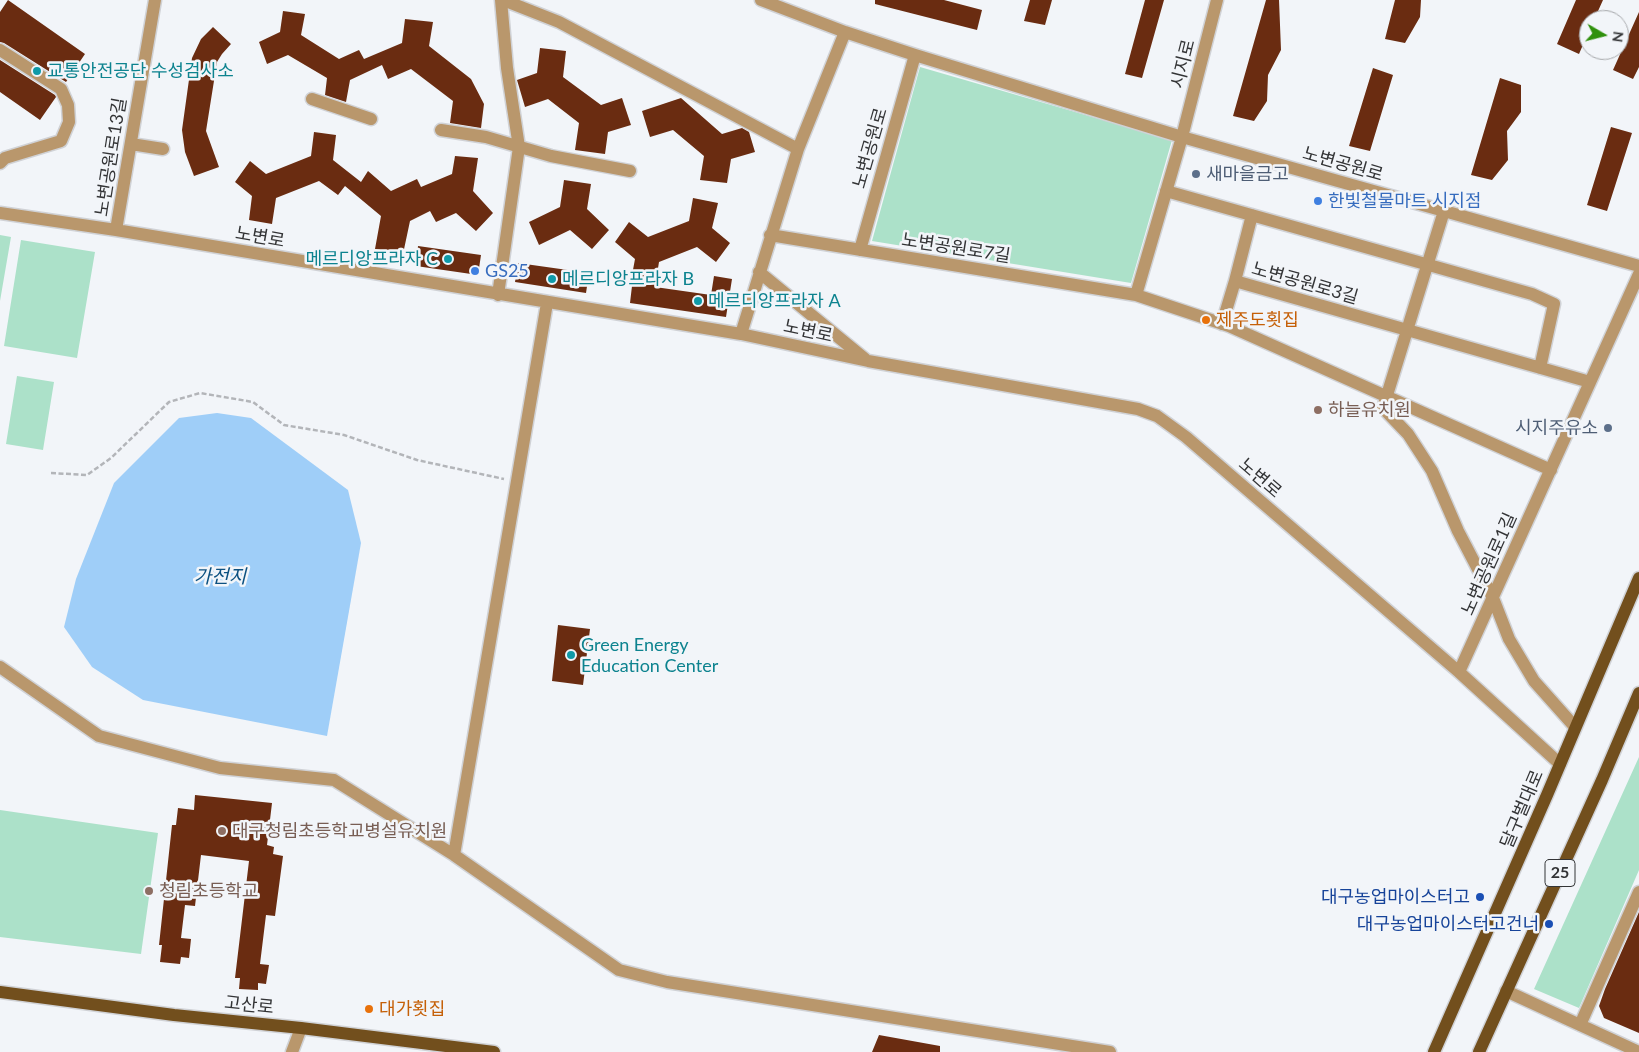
<!DOCTYPE html>
<html>
<head>
<meta charset="utf-8">
<style>
	body { margin:0 }
	#map { position:relative; width:1639px; height:1052px; overflow:hidden; background:#f2f5f9; font-family:Lato,sans-serif }
	canvas { display:block }
	.north { position:absolute; left:1579px; top:10px; width:50px; height:50px; box-sizing:border-box; background:#f2f5f9; border:1px solid #a6a8ab; border-radius:50%; rotate:98deg; font-size:14px; font-weight:700; line-height:20px; text-align:center; color:#333436 }
	.north::after { content:''; display:block; margin:auto; width:18px; height:22px; background:#30910d; clip-path:polygon(50% 0,100% 100%,50% 72%,0 100%) }
</style>
</head>
<body>
<div id="map">
<canvas width="1639" height="1052"></canvas>
<div class="north">N</div>
</div>
<script>
const c = document.querySelector('canvas').getContext('2d');
c.lineJoin = 'round';
function fill(path, color) { c.fillStyle = color; c.fill(path, 'evenodd'); }
const poly = rows => new Path2D(rows.map(r => 'M' + r).join(''));
function strokePath(path, color, width, dash) { c.strokeStyle = color; c.lineWidth = width; c.lineCap = dash ? 'butt' : 'round'; c.setLineDash(dash || []); c.stroke(path); }
function drawText(font, color, halo, rows, align = 'center') {
  c.font = font + ' Lato,"Noto Sans KR",sans-serif'; c.lineWidth = 5; c.setLineDash([]); c.textBaseline = 'middle'; c.strokeStyle = halo; c.fillStyle = color; for (const [text, x, y, turn = 0] of rows) {
    c.save(); c.translate(x, y); c.rotate((+turn || 0) * Math.PI / 180); c.textAlign = isNaN(turn) ? turn : align; if (halo) c.strokeText(text, 0, 0); c.fillText(text, 0, 0); c.restore();
  }
}
const green = poly([
	[920,67,1172,140,1131,283,872,241],
	[0,235,11,237,0,301],
	[21,240,95,252,77,358,4,346],
	[17,376,54,382,43,450,6,444],
	[1639,757,1639,870,1579,1008,1534,989],
	[0,810,158,833,141,954,0,937]
]);
const water = poly([
	[217,413,251,418,348,490,361,543,327,736,143,700,92,667,64,627,76,579,114,483,179,418]
]);
const building = poly([
	[8,0,85,54,66,82,4,43,0,42,0,12],
	[875,0,944,0,982,10,977,30,875,4],
	[1030,0,1052,0,1045,25,1024,21],
	[1145,0,1164,0,1142,78,1125,74],
	[1266,0,1279,0,1281,50,1268,75,1267,101,1254,121,1233,116],
	[1395,0,1421,0,1420,17,1405,43,1385,39],
	[1576,0,1603,0,1594,20,1589,20,1589,31,1579,54,1557,44],
	[283,11,305,14,301,35,339,59,359,50,364,59,402,43,405,19,433,22,429,46,471,79,484,104,481,128,450,123,453,101,411,69,388,79,382,65,350,80,346,102,325,95,327,78,288,55,267,64,259,42,280,32],
	[1639,12,1639,67,1633,79,1613,70],
	[213,27,231,44,222,54,217,62,206,131,219,167,194,176,185,152,182,130,192,58,201,39],
	[540,48,566,51,563,77,601,105,622,98,631,125,608,132,605,154,575,150,579,123,548,99,525,107,517,80,537,73],
	[0,60,55,95,56,97,40,120,0,92],
	[1373,68,1393,75,1370,151,1349,146],
	[1500,78,1521,85,1521,112,1507,131,1508,160,1492,180,1471,175],
	[681,98,722,134,742,128,749,132,755,152,731,159,727,183,700,180,704,156,673,130,650,137,642,111],
	[1611,127,1632,133,1607,211,1587,205],
	[314,132,336,135,333,160,361,182,368,171,391,191,417,179,421,187,452,174,455,156,478,158,473,191,493,213,476,231,456,213,436,222,430,211,410,221,403,254,375,249,381,216,345,186,338,195,319,181,276,198,272,224,249,220,252,196,235,182,250,161,266,174,311,156],
	[564,180,591,184,587,209,609,230,592,249,570,230,539,245,529,222,560,207],
	[693,198,718,203,712,228,730,243,716,262,697,247,659,262,655,287,711,295,714,276,732,279,726,317,630,303,632,286,630,286,635,259,615,242,629,222,648,237,689,221],
	[418,246,481,255,478,275,416,266],
	[518,263,589,273,586,293,515,282],
	[558,625,590,629,583,685,552,681],
	[195,795,272,803,267,845,274,847,273,854,283,856,275,916,266,915,260,964,269,965,266,984,258,983,258,990,239,989,240,978,235,978,249,861,201,855,195,906,185,905,181,938,191,939,189,958,181,957,180,964,160,962,162,945,159,945,172,825,176,825,178,808,194,810],
	[1639,912,1639,1033,1604,1018,1599,1006,1605,989],
	[879,1035,940,1046,940,1052,872,1052]
]);
const path = poly([
	[51,473,87,475,111,458,169,402,200,393,253,402,284,425,344,435,417,460,504,479]
]);
const minor = poly([
	[503,0,559,22,798,149],
	[761,0,845,32,915,55,1182,137,1639,266],
	[0,50,61,89,68,105,69,122,61,141,5,158,0,163],
	[312,99,371,119],
	[441,130,486,137,551,156,630,171],
	[131,144,163,149],
	[1166,191,1532,294,1554,304,1540,368],
	[1444,211,1383,408,1408,434,1432,471,1458,531,1493,598,1509,639,1534,681,1575,727],
	[0,213,116,230,741,334,868,361,1138,409,1157,416,1186,437,1459,672,1560,764],
	[116,230,155,0],
	[770,235,1136,295,1229,326,1551,470],
	[860,250,915,55],
	[759,272,865,359],
	[1235,281,1590,382],
	[498,295,519,147,507,68,501,0],
	[1136,295,1182,137,1217,0],
	[1222,324,1235,281,1252,215],
	[741,334,798,149,845,32],
	[0,667,99,736,220,768,334,780,454,855,619,970,667,982,1110,1052],
	[1459,672,1639,274],
	[454,855,547,303],
	[1506,991,1639,1052],
	[1580,1025,1639,892],
	[292,1052,301,1028]
]);
const major = poly([
	[0,992,174,1015,301,1028,494,1052],
	[1434,1052,1547,795,1639,578],
	[1479,1052,1602,780,1639,693]
]);
const markers = [
	[37,71,5,"#0f9aa8"],
	[1196,174,5,"#5c6f8a"],
	[1318,201,5,"#3f7fe0"],
	[448,259,5,"#0f9aa8"],
	[475,271,5,"#3f7fe0"],
	[552,279,5,"#0f9aa8"],
	[698,301,5,"#0f9aa8"],
	[1206,320,5,"#e8710a"],
	[1318,410,5,"#8d6e63"],
	[1608,428,5,"#5c6f8a"],
	[571,655,5,"#0f9aa8"],
	[222,831,5,"#8d6e63"],
	[149,891,5,"#8d6e63"],
	[1480,897,5,"#1a4fb4"],
	[1549,924,5,"#1a4fb4"],
	[369,1009,5,"#e8710a"]
];
const shields = [
	[1560,873,30]
];
const shieldNames = [
	["25",1560,873]
];
const streetNames = [
	["시지로",1183,64,-76],
	["노변공원로",870,148,-74],
	["노변공원로13길",111,157,-81],
	["노변공원로",1343,164,16],
	["노변로",260,237,10],
	["노변공원로7길",956,248,9],
	["노변공원로3길",1305,283,16],
	["노변로",808,331,12],
	["노변로",1260,478,41],
	["노변공원로1길",1489,564,-66],
	["달구벌대로",1522,809,-67],
	["고산로",249,1005,6]
];
const cultureNames = [
	["교통안전공단 수성검사소",47,71],
	["메르디앙프라자 C",438,259,"right"],
	["메르디앙프라자 B",562,279],
	["메르디앙프라자 A",708,301],
	["Green Energy",581,645],
	["Education Center",581,666]
];
const serviceNames = [
	["새마을금고",1206,174],
	["시지주유소",1598,428,"right"]
];
const shopNames = [
	["한빛철물마트 시지점",1328,201],
	["GS25",485,271]
];
const foodNames = [
	["제주도횟집",1216,320],
	["대가횟집",379,1009]
];
const educationNames = [
	["하늘유치원",1328,410],
	["대구청림초등학교병설유치원",232,831],
	["청림초등학교",159,891]
];
const transitNames = [
	["대구농업마이스터고",1470,897],
	["대구농업마이스터고건너",1539,924]
];
const waterNames = [
	["가전지",220,577]
];
fill(green, '#ace1c9');
fill(water, '#9fcef8');
fill(building, '#6a2c11');
strokePath(minor, '#d0d2d6', 15);
strokePath(major, '#d0d2d6', 15);
strokePath(path, '#b3b5b9', 2.5, [5, 2.5]);
strokePath(minor, '#b9976c', 12);
strokePath(major, '#724f1d', 12);
for (const [x, y, r, color] of markers) { const dot = new Path2D(); dot.arc(x, y, r, 0, 2 * Math.PI); c.fillStyle = color; c.fill(dot); strokePath(dot, '#f2f5f9', 2); }
for (const [x, y, w] of shields) { const box = new Path2D(); box.roundRect(x - w / 2, y - 13.5, w, 27, 4); c.fillStyle = '#f2f5f9'; c.fill(box); strokePath(box, '#333436', 1); }
drawText('bold 16px', '#333436', null, shieldNames);
drawText('18px', '#333436', '#f2f5f9', streetNames);
drawText('18px', '#0d838f', '#f2f5f9', cultureNames, 'left');
drawText('18px', '#4e5e75', '#f2f5f9', serviceNames, 'left');
drawText('18px', '#366cbe', '#f2f5f9', shopNames, 'left');
drawText('18px', '#c56008', '#f2f5f9', foodNames, 'left');
drawText('18px', '#785e54', '#f2f5f9', educationNames, 'left');
drawText('18px', '#164399', '#f2f5f9', transitNames, 'right');
drawText('italic 19px', '#0c5181', '#f2f5f9', waterNames);
</script>
</body>
</html>
